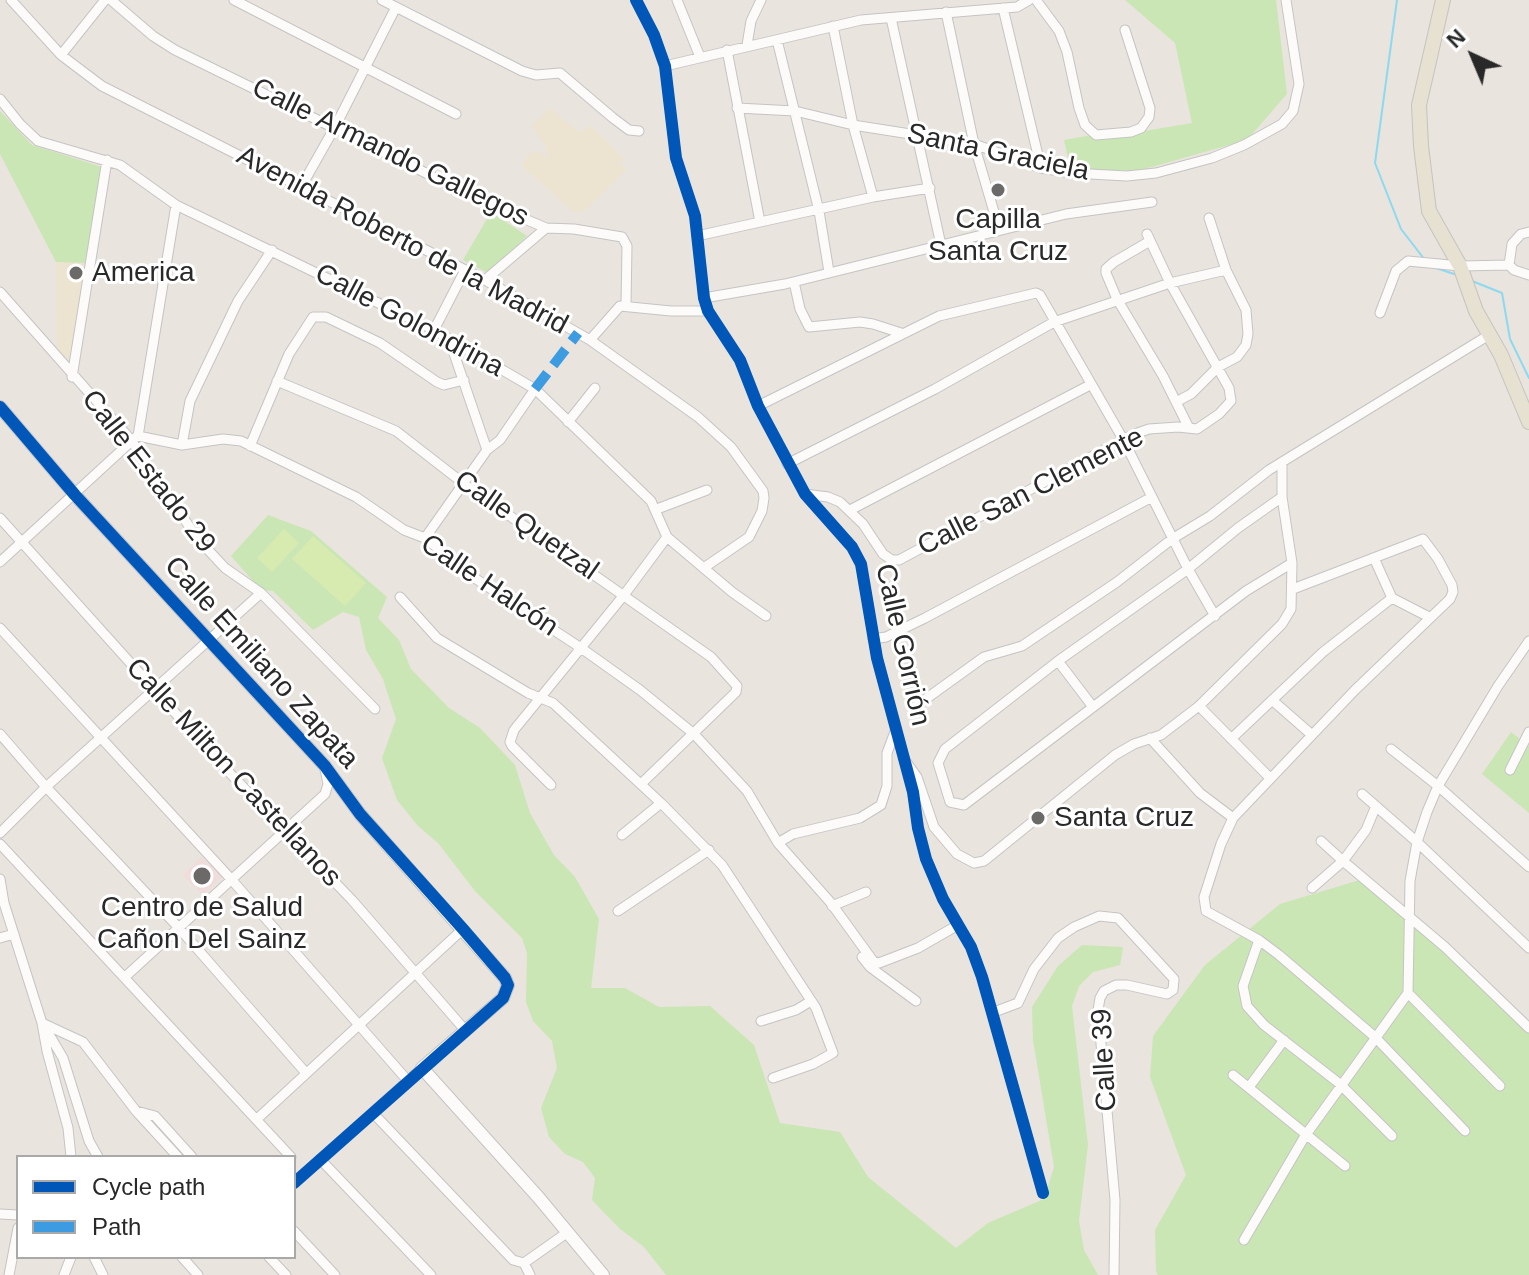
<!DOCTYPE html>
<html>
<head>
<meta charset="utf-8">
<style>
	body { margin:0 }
	#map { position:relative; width:1529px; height:1275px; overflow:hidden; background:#e9e4de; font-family:Helvetica,sans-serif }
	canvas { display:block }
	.legend { position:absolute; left:16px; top:1155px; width:280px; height:104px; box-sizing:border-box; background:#fff; border:2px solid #a9a9a9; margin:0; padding:10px 14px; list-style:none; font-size:24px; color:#292929 }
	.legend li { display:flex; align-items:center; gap:16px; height:40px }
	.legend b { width:40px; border:2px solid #a9a9a9 }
	.north { position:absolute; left:1433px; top:16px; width:80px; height:80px; -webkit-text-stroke:6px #fff; paint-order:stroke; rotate:316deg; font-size:22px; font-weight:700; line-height:32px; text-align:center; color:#292929 }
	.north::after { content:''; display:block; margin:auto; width:28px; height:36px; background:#292929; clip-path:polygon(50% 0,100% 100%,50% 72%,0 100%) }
</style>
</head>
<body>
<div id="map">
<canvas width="1529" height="1275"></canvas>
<ul class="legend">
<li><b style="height:10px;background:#0057b8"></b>Cycle path</li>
<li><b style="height:10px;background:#3d9ce1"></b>Path</li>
</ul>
<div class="north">N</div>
</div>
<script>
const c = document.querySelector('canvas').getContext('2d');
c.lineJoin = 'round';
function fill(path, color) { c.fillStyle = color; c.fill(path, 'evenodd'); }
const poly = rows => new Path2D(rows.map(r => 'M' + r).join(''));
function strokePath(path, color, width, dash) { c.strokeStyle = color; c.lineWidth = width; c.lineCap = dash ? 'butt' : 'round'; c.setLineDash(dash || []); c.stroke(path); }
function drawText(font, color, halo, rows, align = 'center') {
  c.font = font + ' Helvetica,sans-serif'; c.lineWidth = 6; c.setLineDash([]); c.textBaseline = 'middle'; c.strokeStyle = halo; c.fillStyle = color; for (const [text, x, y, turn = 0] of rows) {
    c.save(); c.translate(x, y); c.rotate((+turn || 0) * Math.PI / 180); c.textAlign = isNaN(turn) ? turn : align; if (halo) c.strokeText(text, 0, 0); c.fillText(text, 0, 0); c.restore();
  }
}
const education = poly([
	[550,108,580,133,591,125,624,158,620,164,627,169,586,210,574,213,521,165,530,153,539,151,548,158,546,145,531,126],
	[56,262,85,263,72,378,57,354]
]);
const medical = poly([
	[202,857,222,877,203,895,183,875]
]);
const green = poly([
	[1125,0,1276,0,1287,94,1247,140,1141,170,1071,171,1064,140,1092,135,1103,138,1192,123,1175,43],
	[0,111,32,145,102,167,85,263,56,262,0,154],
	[491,212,527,236,488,273,463,260],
	[268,515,311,531,387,597,378,618,399,640,411,669,449,708,480,728,515,765,530,813,554,855,575,877,599,919,591,988,625,988,659,1007,710,1006,754,1045,780,1123,840,1132,868,1177,956,1248,988,1223,1044,1199,1054,1167,1033,1040,1032,1007,1058,966,1082,945,1123,947,1120,965,1093,972,1079,986,1072,1006,1088,1145,1079,1221,1084,1250,1098,1275,666,1275,644,1247,620,1229,592,1200,595,1178,583,1162,565,1154,549,1137,541,1108,557,1068,552,1041,533,1021,526,1002,527,953,522,938,475,891,438,843,418,826,397,800,382,758,396,719,383,679,366,650,359,617,343,612,313,630,273,591,261,590,231,556],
	[1511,732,1529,746,1529,813,1482,774],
	[1363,879,1389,896,1529,1021,1529,1275,1158,1275,1156,1271,1155,1230,1186,1175,1150,1077,1153,1036,1205,965,1280,904]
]);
const pitch = poly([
	[284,529,299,543,272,572,257,558],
	[313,536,366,583,345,606,292,559]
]);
const stream = poly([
	[1397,0,1375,163,1401,229,1425,260],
	[1436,268,1454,274],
	[1472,281,1502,293,1510,339,1529,378]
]);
const minor = poly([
	[11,0,61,55,102,86,485,280,590,340,698,417,731,447,763,491,764,498,762,511,749,537,705,567],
	[111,0,153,36,175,50,485,202,546,228,574,229,622,237,627,246,626,305],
	[234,0,456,114],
	[382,0,522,71,536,75,560,73,613,118,629,130,639,131],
	[636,0,654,35,665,66,676,158,695,216,704,298,708,311,740,360,758,406,805,494,852,547,861,564,877,658,913,792,918,828,926,859,943,899,971,947,982,977,1043,1193],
	[677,0,700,57],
	[1036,0,1059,31,1067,52,1079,108,1085,125,1096,135,1131,132,1141,128,1149,117,1150,108,1125,30],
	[1003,8,1041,168],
	[946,12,974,144,999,229],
	[891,18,941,245],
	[833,26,853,125,873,197],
	[777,40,819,211,829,272],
	[747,45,751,21,761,0],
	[727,50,760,222],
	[61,55,105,0],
	[665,66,861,20,1017,7,1029,0],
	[0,99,20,124,38,141,120,165,176,205,434,330,535,389,651,501,667,537,732,592,766,616],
	[737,108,795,111,853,125,974,144,1041,168,1071,173,1127,176,1156,173,1212,158,1244,145,1282,124,1293,111,1299,84,1286,0],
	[301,187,335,127,396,7],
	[697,236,873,197,930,188],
	[1150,241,1114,262,1106,269,1106,273,1117,299,1163,376,1189,428],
	[1509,265,1512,244,1521,234,1529,232],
	[485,280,546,228],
	[794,282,800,309,809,327,860,322,873,324,901,333],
	[0,292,131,440,197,538,225,568,261,593,375,709],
	[704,298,785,284,1066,214,1152,202],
	[1380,313,1396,271,1408,261,1460,266,1509,265,1514,270,1529,275],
	[434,330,465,270],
	[449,339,487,450],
	[590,340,620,306,671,311,708,311],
	[72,377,107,160],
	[277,381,396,431,463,483,711,657,737,686,736,692,641,784],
	[1176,402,1191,394,1218,367,1237,357,1246,345,1248,334,1246,310,1226,270,1209,218],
	[758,406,939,316,1036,293,1040,295,1123,439,1188,569,1215,616],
	[568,422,595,388],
	[138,436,182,445,223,439,241,441,356,497,404,530,425,538,473,577,581,648,640,690,694,734,747,791,778,843,831,903,873,961,879,963,918,948,958,925],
	[138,436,176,205],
	[182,445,190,401,238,301,272,250],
	[250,446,289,354,313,317,326,317,380,343,437,382,444,385,464,380],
	[787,464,935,389,1054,322,1170,283,1226,270],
	[805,494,828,497,840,502,863,524,883,554,892,560,899,560,1132,435,1149,429,1178,427,1197,429,1219,414,1231,401,1229,388,1170,283,1147,234],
	[1282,497,1238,528,1188,569,1058,661,945,749,938,763,950,802,964,805,1246,591,1292,563],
	[657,509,707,490],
	[850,510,1090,385],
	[0,518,223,766,352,900,465,1030],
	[425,538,487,450,500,440,535,389],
	[1374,558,1392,598],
	[0,562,136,437],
	[1293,589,1423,539,1438,559,1452,585,1453,592,1450,599,1355,690,1233,818,1221,844,1204,897,1206,911,1259,940,1279,955,1375,1037,1465,1131],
	[400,597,437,638,528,693,553,703,661,803,722,865,816,1008,833,1053,813,1064,773,1078],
	[1392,598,1429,617],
	[0,628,231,879,408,1081],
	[873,639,886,637,925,618,1152,497],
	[1058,661,1093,707],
	[1272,700,1312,735],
	[916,706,984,657,1022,646,1117,582,1172,539,1210,516,1269,470,1489,335],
	[1199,706,1270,778],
	[0,734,46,787,179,928,306,1073],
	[1150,738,1200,793,1233,818],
	[1231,739,1323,652,1392,598],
	[1391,749,1438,786,1529,867],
	[907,763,917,777,934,827,957,854,974,863,984,861,1115,755,1134,744,1161,735,1199,706,1282,624,1291,609,1292,563,1282,497,1282,462],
	[1510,770,1529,732],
	[551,785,512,746,510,742,514,730,624,595,667,537],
	[1362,794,1417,842,1529,948],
	[0,833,46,787,261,593],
	[622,835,661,803],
	[1321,841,1343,861,1366,830,1376,806],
	[778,843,793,834,860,818,881,805,887,786,887,753,896,729],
	[0,844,291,1157],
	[0,879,4,903,42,1023,47,1051,68,1128,71,1157],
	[1312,888,1343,861,1445,947,1529,1028],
	[832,906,866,892],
	[618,911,709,850],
	[0,938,14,934],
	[1259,940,1243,986,1247,1006,1264,1025,1340,1084,1392,1136],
	[862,957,870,967,916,1001],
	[125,977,325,794,328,784,325,769],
	[1408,993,1500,1086],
	[994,1012,1018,1003,1034,969,1058,938,1074,927,1099,916,1118,918,1174,979,1173,990,1167,994,1127,985,1116,985,1104,991,1100,998,1098,1010,1115,1200,1114,1275],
	[761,1021,796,1010,811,1001],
	[42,1023,83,1042,136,1111,178,1157],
	[44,1026,63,1058,89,1141,98,1157],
	[1233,1075,1345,1166],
	[1249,1087,1284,1040],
	[136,1111,155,1116,192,1157],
	[373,1113,513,1260,524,1263],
	[257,1119,463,929],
	[320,1159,431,1275],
	[294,1183,422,1068],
	[0,1214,18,1215],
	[294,1231,335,1275],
	[1244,1240,1305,1136,1408,993,1410,881,1417,842,1427,812,1438,786,1498,686,1529,641],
	[94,1257,103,1275],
	[182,1257,198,1275],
	[269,1257,286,1275],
	[524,1263,568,1232],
	[524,1263,530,1275],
	[9,1275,18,1228],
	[64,1275,71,1257]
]);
const tertiary = poly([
	[0,407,75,495,325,766,360,814,505,978,508,985,503,998,422,1068,539,1198,603,1275]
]);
const primary = poly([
	[1443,0,1419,105,1421,146,1429,211,1460,266,1476,311,1501,355,1529,422]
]);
const quiet = poly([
	[535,389,578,333]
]);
const cycleway = poly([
	[636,0,654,35,665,66,676,158,695,216,704,298,708,311,740,360,758,406,805,494,852,547,861,564,877,658,913,792,918,828,926,859,943,899,971,947,982,977,1043,1193],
	[0,407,75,495,325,766,360,814,463,929,505,978,508,985,503,998,294,1183]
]);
const markers = [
	[998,190,8,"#6c6a68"],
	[76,273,8,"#6c6a68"],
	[1038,818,8,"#6c6a68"],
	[202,876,10,"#6c6a68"]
];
const streetNames = [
	["Calle Armando Gallegos",390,153,26],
	["Santa Graciela",998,153,12],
	["Avenida Roberto de la Madrid",402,241,28],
	["Calle Golondrina",409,321,28],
	["Calle Estado 29",148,472,52],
	["Calle San Clemente",1031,492,-27],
	["Calle Quetzal",526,526,35],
	["Calle Halcón",489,586,34],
	["Calle Gorrión",902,645,77],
	["Calle Emiliano Zapata",261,663,48],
	["Calle Milton Castellanos",233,773,47],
	["Calle 39",1105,1060,-93]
];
const poiNames = [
	["Capilla",998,220],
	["Santa Cruz",998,252],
	["America",92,273,"left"],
	["Santa Cruz",1054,818,"left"],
	["Centro de Salud",202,908],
	["Cañon Del Sainz",202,940]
];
fill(education, '#ede3d1');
fill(medical, '#efdcdb');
fill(green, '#cae6b4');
fill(pitch, '#d7ebb1');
strokePath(stream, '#8cd9f0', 2);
strokePath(minor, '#c5c4c4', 11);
strokePath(tertiary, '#c5c4c4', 14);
strokePath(primary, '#c4c3c0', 16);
strokePath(minor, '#fcfbfa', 9);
strokePath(tertiary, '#fcfbfa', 12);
strokePath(primary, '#e7e1d1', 14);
strokePath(quiet, '#3d9ce1', 10, [20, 10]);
strokePath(cycleway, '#0057b8', 12);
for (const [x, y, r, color] of markers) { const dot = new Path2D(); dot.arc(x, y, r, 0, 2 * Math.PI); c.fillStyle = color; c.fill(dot); strokePath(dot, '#fff', 3); }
drawText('28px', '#292929', '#fff', streetNames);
drawText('28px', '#292929', '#fff', poiNames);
</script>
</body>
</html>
